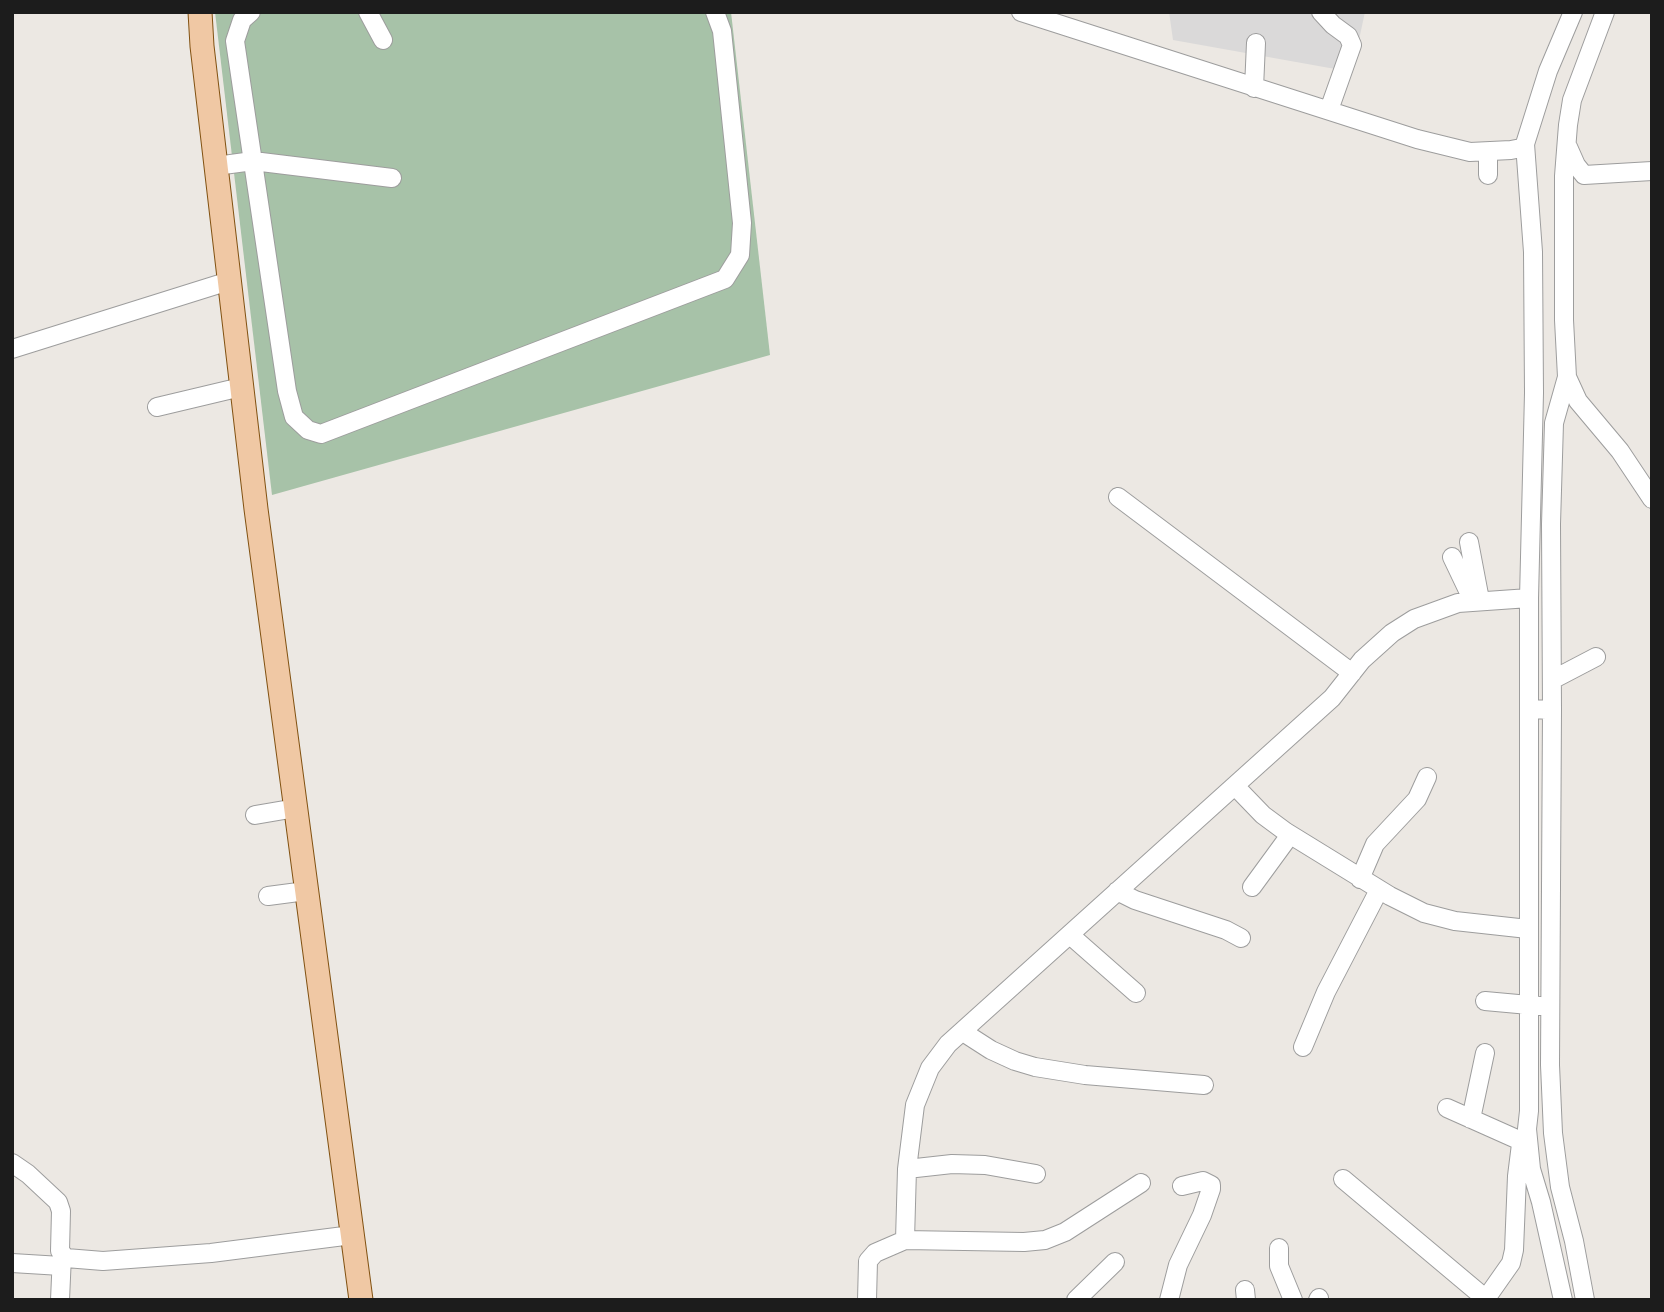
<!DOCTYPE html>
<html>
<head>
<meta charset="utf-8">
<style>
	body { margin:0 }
	#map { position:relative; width:1664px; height:1312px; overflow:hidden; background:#ece8e3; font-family:"Noto Sans",sans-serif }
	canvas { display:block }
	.frame { position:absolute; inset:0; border:14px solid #1c1c1c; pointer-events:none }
</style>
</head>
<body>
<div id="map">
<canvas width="1664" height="1312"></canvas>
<div class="frame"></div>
</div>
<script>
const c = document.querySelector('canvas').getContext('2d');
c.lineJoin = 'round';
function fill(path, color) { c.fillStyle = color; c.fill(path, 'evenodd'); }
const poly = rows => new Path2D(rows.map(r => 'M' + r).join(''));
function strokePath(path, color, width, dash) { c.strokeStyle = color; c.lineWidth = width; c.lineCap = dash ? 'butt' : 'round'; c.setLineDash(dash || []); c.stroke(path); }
const residential = poly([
	[1169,12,1365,12,1352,72,1173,40]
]);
const cemetery = poly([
	[215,12,731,12,770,355,272,495]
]);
const minor = poly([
	[251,12,242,20,235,41,287,391,294,417,308,430,321,434,725,279,740,255,742,223,722,31,715,12],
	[368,12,383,40],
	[1021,12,1417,139,1470,152,1511,150,1521,148,1525,144,1548,71,1573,12],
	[1321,12,1333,25,1348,36,1352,45,1329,110],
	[1605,12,1572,100,1568,125,1564,176,1564,320,1567,377,1578,401,1620,451,1652,499],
	[1254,88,1256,43],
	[1525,144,1533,252,1534,393,1529,598,1529,1111,1527,1129,1531,1169,1541,1202,1563,1300],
	[1568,147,1576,165,1584,175,1652,171],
	[216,166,253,161,392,178],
	[1488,175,1488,152],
	[12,349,229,281],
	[157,407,241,387],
	[1118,497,1352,673],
	[1469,542,1480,600],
	[1452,557,1473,601],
	[1552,680,1596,657],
	[1530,709,1552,710,1550,1065,1553,1133,1560,1187,1574,1241,1585,1300],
	[1552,710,1551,524,1554,423,1567,377],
	[1235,786,1263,815,1286,832,1390,896,1424,913,1455,921,1528,929],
	[255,815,296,808],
	[1360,879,1375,844,1417,799,1427,777],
	[1252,887,1290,835],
	[1117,891,1135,900,1226,930,1241,938],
	[268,896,306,891],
	[1070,935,1136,993],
	[1485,1001,1540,1006],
	[963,1032,991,1050,1015,1061,1035,1067,1085,1075,1204,1085],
	[1303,1047,1326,992,1379,890],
	[1447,1108,1521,1141],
	[1471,1119,1485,1053],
	[12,1163,28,1174,58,1202,61,1211,60,1251,66,1258,103,1261,211,1253,352,1235],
	[907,1169,952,1164,985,1165,1036,1174],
	[1343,1179,1486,1299],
	[905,1240,1024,1242,1045,1240,1065,1232,1141,1183],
	[1279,1248,1279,1266,1293,1300],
	[12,1263,61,1266],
	[1245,1290,1246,1300],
	[60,1300,62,1255],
	[867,1300,868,1261,875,1253,905,1240,907,1169,915,1105,930,1068,948,1044,1332,698,1362,660,1392,633,1414,619,1458,603,1529,598],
	[1076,1300,1115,1262],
	[1169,1300,1178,1265,1202,1215,1211,1189,1211,1185,1203,1181,1182,1186],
	[1318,1300,1319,1298],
	[1485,1300,1511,1263,1514,1250,1517,1176,1521,1144]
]);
const major = poly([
	[200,12,202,46,256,509,361,1300]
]);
fill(residential, '#dad9d9');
fill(cemetery, '#a7c2a8');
strokePath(minor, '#9d9d9d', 20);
strokePath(major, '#825212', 25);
strokePath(minor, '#fff', 18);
strokePath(major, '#f0c8a4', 23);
</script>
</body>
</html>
